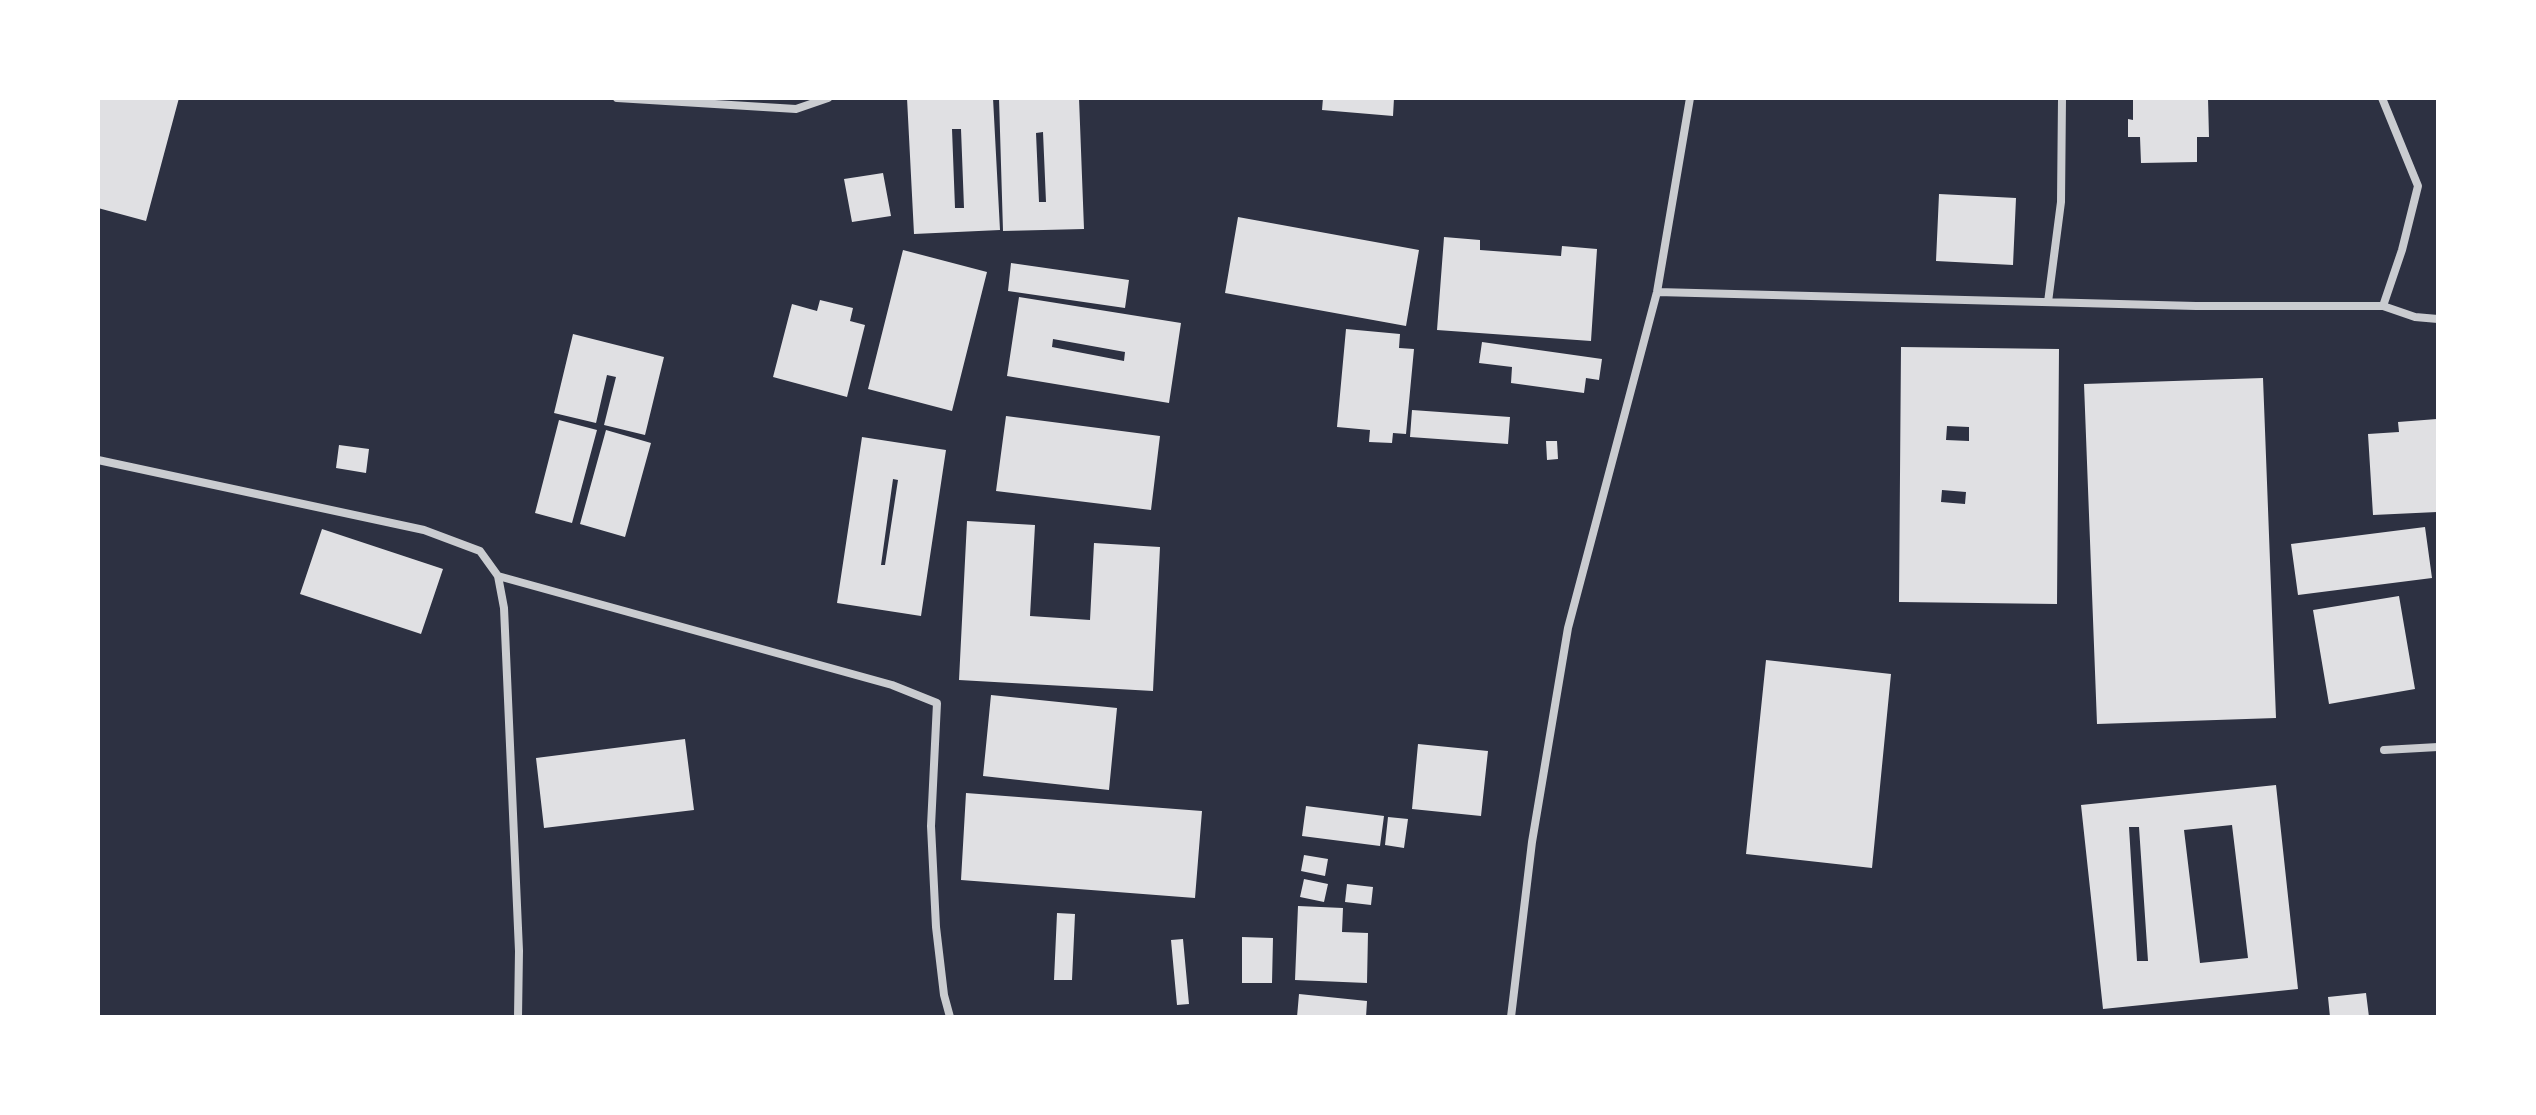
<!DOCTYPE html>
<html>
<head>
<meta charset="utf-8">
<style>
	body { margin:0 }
	#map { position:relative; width:2536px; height:1115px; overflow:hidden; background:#2d3142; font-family:"Sofia Sans Condensed",sans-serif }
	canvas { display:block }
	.frame { position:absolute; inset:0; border:100px solid #fff; pointer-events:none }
</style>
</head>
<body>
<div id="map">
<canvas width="2536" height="1115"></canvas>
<div class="frame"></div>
</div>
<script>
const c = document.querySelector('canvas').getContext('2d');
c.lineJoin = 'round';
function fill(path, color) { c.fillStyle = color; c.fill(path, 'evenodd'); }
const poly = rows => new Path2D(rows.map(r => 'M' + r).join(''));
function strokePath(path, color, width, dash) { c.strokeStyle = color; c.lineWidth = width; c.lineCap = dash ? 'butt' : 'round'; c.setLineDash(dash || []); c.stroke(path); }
const building = poly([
	[98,98,179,98,146,221,98,208],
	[907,98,993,98,1000,230,914,234],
	[952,129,961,129,964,208,955,208],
	[999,98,1079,98,1084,229,1003,231],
	[1043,132,1046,202,1039,202,1036,133],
	[1323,98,1394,98,1393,116,1322,110],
	[2133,98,2208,98,2209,137,2197,137,2197,162,2141,163,2140,137,2128,137,2128,119,2133,120],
	[883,173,891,216,852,222,844,179],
	[1939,194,2016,198,2013,265,1936,261],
	[1238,217,1419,250,1406,326,1225,293],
	[1444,237,1480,240,1480,250,1561,256,1562,246,1597,249,1591,341,1437,330],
	[903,250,987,272,952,411,868,389],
	[1011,263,1129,280,1125,308,1008,291],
	[1019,297,1181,323,1169,403,1007,376],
	[1053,339,1125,352,1124,361,1052,347],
	[820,300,853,308,850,321,865,325,847,397,773,377,792,304,817,311],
	[1346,329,1400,334,1399,348,1414,349,1406,434,1393,433,1392,443,1369,442,1370,430,1337,427],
	[573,334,664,357,645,435,604,425,616,377,607,375,596,423,554,413],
	[1482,342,1602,359,1599,380,1586,378,1584,393,1511,383,1512,367,1479,363],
	[1901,347,2059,349,2057,604,1899,602],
	[1947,426,1969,427,1969,441,1946,440],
	[1942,490,1966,492,1965,504,1941,502],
	[2263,378,2276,718,2097,724,2084,384],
	[1412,410,1510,417,1508,444,1410,437],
	[1006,416,1160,436,1151,510,996,491],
	[2437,419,2437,512,2373,515,2368,434,2399,432,2398,422],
	[559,420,597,430,572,523,535,513],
	[606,430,651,443,625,537,580,524],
	[862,437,946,450,921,616,837,603],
	[893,479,898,480,885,565,881,565],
	[1546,441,1557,441,1558,459,1547,460],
	[339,445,369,449,366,473,336,468],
	[967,521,1035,525,1030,616,1090,620,1094,543,1160,547,1153,691,959,680],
	[2425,527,2432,578,2298,595,2291,544],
	[322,529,443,569,421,634,300,594],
	[2399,596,2415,689,2329,704,2313,610],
	[1766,660,1891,674,1872,868,1746,854],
	[991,695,1117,708,1109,790,983,776],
	[685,739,694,810,544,828,536,758],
	[1418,744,1488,751,1481,816,1412,809],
	[2276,785,2298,989,2103,1009,2081,805],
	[2232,825,2248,958,2200,963,2184,830],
	[2129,827,2139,827,2148,961,2137,961],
	[966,793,1202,811,1195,898,961,880],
	[1306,806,1384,816,1380,846,1302,836],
	[1388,817,1408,819,1404,848,1385,845],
	[1304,855,1328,859,1325,876,1301,871],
	[1304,879,1328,884,1324,902,1300,897],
	[1347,884,1373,887,1371,905,1345,902],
	[1298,906,1343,908,1342,932,1368,933,1367,983,1295,980],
	[1057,913,1075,914,1072,980,1054,980],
	[1242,937,1273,938,1272,983,1242,983],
	[1183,939,1189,1004,1177,1005,1171,940],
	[2366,993,2369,1017,2330,1017,2328,997],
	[1299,994,1367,1001,1366,1017,1297,1017]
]);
const minor = poly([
	[617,98,796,109,828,98],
	[2382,98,2418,186,2402,250,2383,306],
	[1657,292,2196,306,2383,306,2415,317,2438,319],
	[2048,302,2061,202,2062,98],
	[98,460,424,530,480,551,498,576,504,608,519,951,518,1017],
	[498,576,892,685,937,703,931,826,936,927,944,995,950,1017],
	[2384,750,2438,747],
	[1511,1017,1532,842,1568,628,1657,292,1690,98]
]);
fill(building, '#e0e0e3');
strokePath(minor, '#caccd0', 8);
</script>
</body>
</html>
